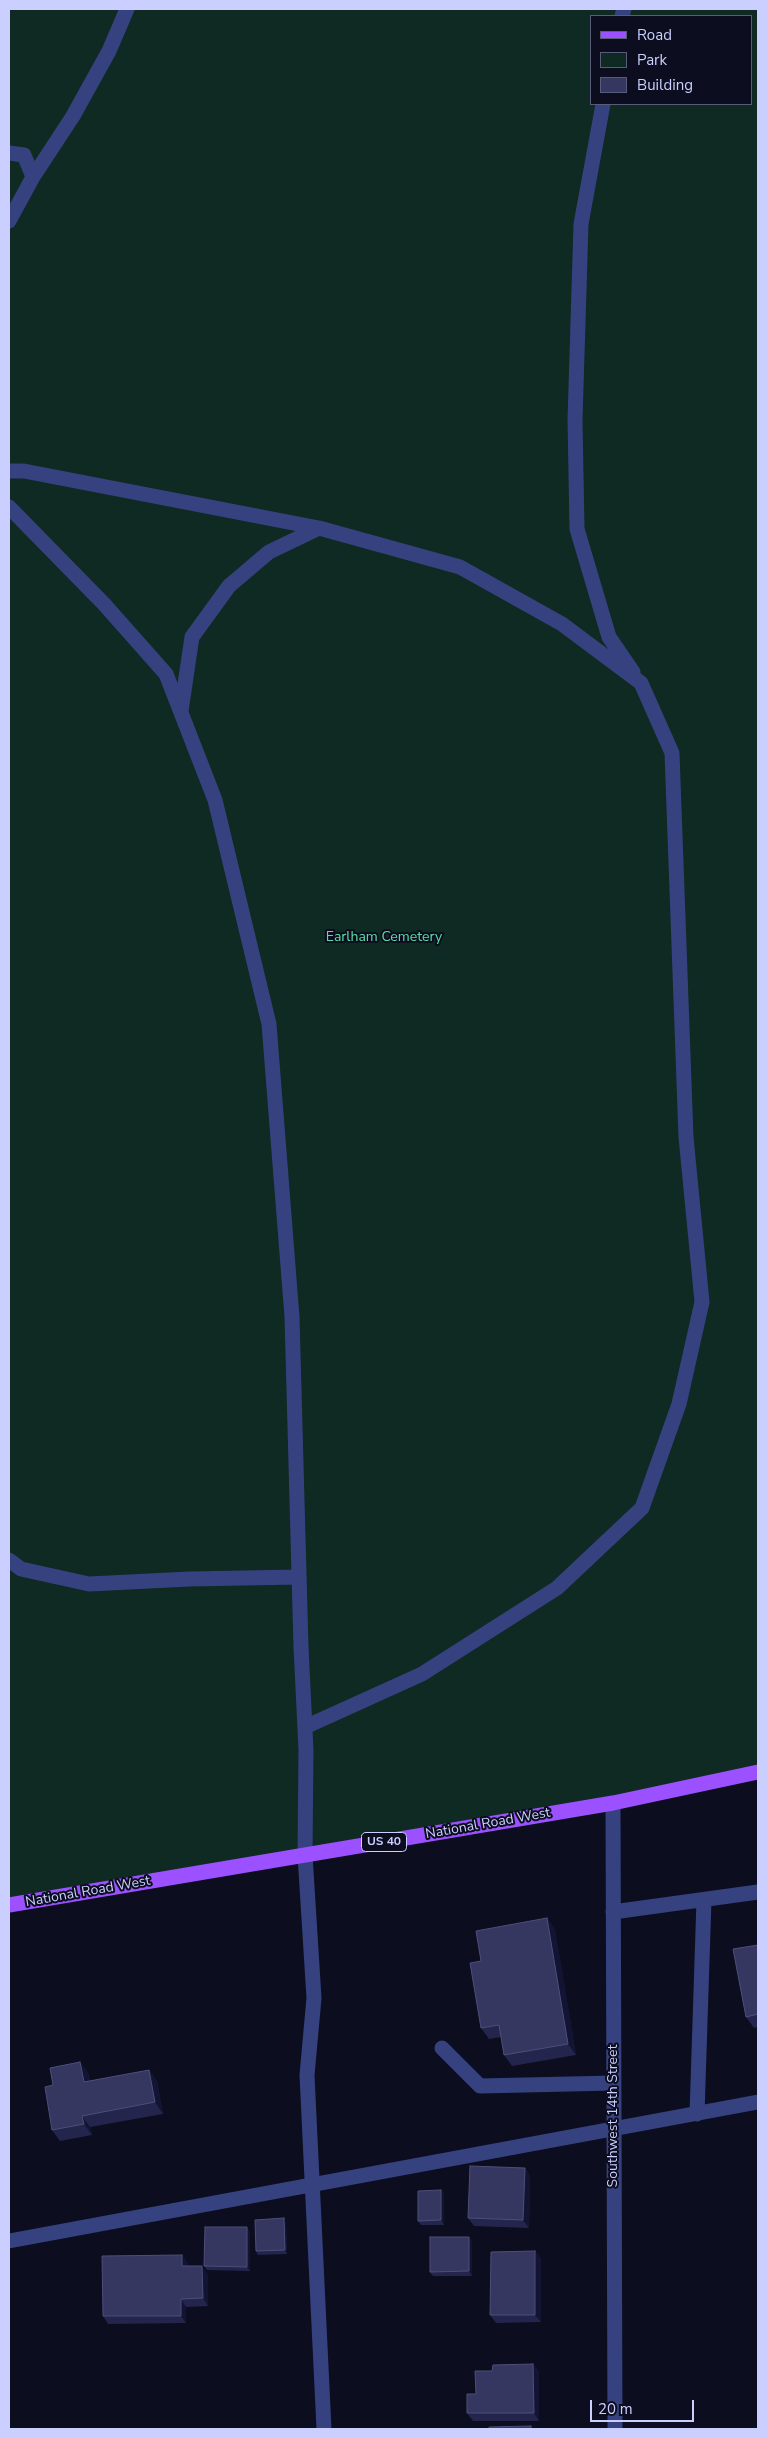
<!DOCTYPE html>
<html>
<head>
<meta charset="utf-8">
<style>
	body { margin:0 }
	#map { position:relative; width:767px; height:2438px; overflow:hidden; background:#0c0d1f; font-family:"Nunito Sans",sans-serif }
	canvas { display:block }
	.frame { position:absolute; inset:0; border:10px solid #cacfff; pointer-events:none }
	.legend { position:absolute; left:590px; top:15px; width:162px; height:90px; box-sizing:border-box; background:#0c0d1f; border:1px solid #585b79; margin:0; padding:6px 9px; list-style:none; font-size:15px; color:#cacfff }
	.legend li { display:flex; align-items:center; gap:10px; height:25px }
	.legend b { width:25px; border:1px solid #585b79 }
	.scale { position:absolute; left:590px; top:2400px; width:104px; height:22px; box-sizing:border-box; border:2px solid #cacfff; border-top:0; padding-left:6px; font-size:15px; line-height:18px; white-space:nowrap; color:#cacfff; -webkit-text-stroke:4px #0c0d1f; paint-order:stroke }
</style>
</head>
<body>
<div id="map">
<canvas width="767" height="2438"></canvas>
<div class="frame"></div>
<ul class="legend">
<li><b style="height:6px;background:#9b51ff"></b>Road</li>
<li><b style="height:14px;background:#0f2923"></b>Park</li>
<li><b style="height:14px;background:#363760"></b>Building</li>
</ul>
<div class="scale">20 m</div>
</div>
<script>
const c = document.querySelector('canvas').getContext('2d');
c.lineJoin = 'round';
function fill(path, color) { c.fillStyle = color; c.fill(path, 'evenodd'); }
const poly = rows => new Path2D(rows.map(r => 'M' + r).join(''));
function strokePath(path, color, width, dash) { c.strokeStyle = color; c.lineWidth = width; c.lineCap = dash ? 'butt' : 'round'; c.setLineDash(dash || []); c.stroke(path); }
function drawText(font, color, halo, rows, align = 'center') {
  c.font = font + ' "Nunito Sans",sans-serif'; c.lineWidth = 4; c.setLineDash([]); c.textBaseline = 'middle'; c.strokeStyle = halo; c.fillStyle = color; for (const [text, x, y, turn = 0] of rows) {
    c.save(); c.translate(x, y); c.rotate((+turn || 0) * Math.PI / 180); c.textAlign = isNaN(turn) ? turn : align; if (halo) c.strokeText(text, 0, 0); c.fillText(text, 0, 0); c.restore();
  }
}
const green = poly([
	[9,9,758,9,758,1772,9,1905],
	[591,16,751,16,751,104,591,104]
]);
const minor = poly([
	[622,16,624,9],
	[603,104,581,224,575,420,577,529,609,637,633,672],
	[9,153,24,155,33,177,9,221],
	[33,177,73,116,109,51,127,9],
	[9,471,24,471,319,528,460,567,562,624,641,683,672,753,686,1137,702,1302,679,1404,642,1508,557,1588,422,1674,305,1727],
	[9,507,104,604,166,674,215,800,269,1024,292,1317,301,1647,306,1750,305,1855,314,1998,307,2075,324,2429],
	[181,711,192,637,229,586,269,552,319,528],
	[9,1560,21,1569,89,1584,189,1579,299,1577],
	[613,1803,615,2429],
	[613,1912,758,1892],
	[442,2048,480,2086,614,2083],
	[697,2114,704,1900],
	[9,2241,758,2102]
]);
const major = poly([
	[9,1905,613,1803,758,1772]
]);
const wall = poly([
	[547,1918,555,1930,576,2055,512,2066,504,2055,501,2037,489,2039,481,2028,481,1961],
	[758,1945,758,2027,754,2028,746,2017],
	[80,2062,88,2073,90,2081,149,2070,157,2081,163,2114,90,2127,92,2135,60,2141,52,2130,53,2085],
	[525,2168,530,2176,529,2228,474,2226,468,2218],
	[441,2190,444,2194,444,2225,421,2225,418,2221],
	[286,2223,287,2254,258,2255,256,2251],
	[250,2231,250,2271,207,2270,204,2266],
	[472,2241,472,2276,433,2276,430,2272],
	[535,2251,541,2259,541,2322,496,2323,490,2315],
	[188,2263,188,2266,208,2274,208,2306,186,2307,186,2323,108,2324,103,2316],
	[533,2364,539,2372,539,2421,473,2421,467,2413,476,2394,492,2371]
]);
const shadedWall = poly([
	[547,1918,555,1930,576,2055,568,2044],
	[80,2062,88,2073,92,2093,84,2082],
	[149,2070,157,2081,163,2114,155,2102],
	[82,2116,90,2127,92,2135,84,2124],
	[525,2168,530,2176,529,2228,523,2220],
	[441,2190,444,2194,444,2225,441,2220],
	[284,2218,286,2223,287,2254,285,2250],
	[247,2227,250,2231,250,2271,247,2267],
	[469,2237,472,2241,472,2276,469,2271],
	[535,2251,541,2259,541,2322,535,2315],
	[182,2255,188,2263,188,2274,182,2266],
	[202,2266,208,2274,208,2306,203,2298],
	[181,2299,186,2307,186,2323,181,2316],
	[533,2364,539,2372,539,2421,534,2413]
]);
const building = poly([
	[547,1918,568,2044,504,2055,499,2025,481,2028,470,1963,481,1961,476,1931,547,1918],
	[758,1945,758,2014,746,2017,733,1949,758,1945],
	[80,2062,84,2082,149,2070,155,2102,82,2116,84,2124,52,2130,45,2087,53,2085,50,2068,80,2062],
	[470,2166,525,2168,523,2220,468,2218,470,2166],
	[441,2190,441,2220,418,2221,418,2191,441,2190],
	[284,2218,285,2250,256,2251,255,2220,284,2218],
	[205,2227,247,2227,247,2267,204,2266,205,2227],
	[430,2237,469,2237,469,2271,430,2272,430,2237],
	[535,2251,535,2315,490,2315,491,2252,535,2251],
	[182,2255,182,2266,202,2266,203,2298,181,2299,181,2316,103,2316,102,2256,182,2255],
	[533,2364,534,2413,467,2413,467,2394,476,2394,475,2371,492,2371,493,2365,533,2364],
	[531,2426,531,2429,489,2429,489,2427,531,2426]
]);
const shields = [
	[384,1842,45]
];
const shieldNames = [
	["US 40",384,1842]
];
const parkNames = [
	["Earlham Cemetery",384,938]
];
const streetNames = [
	["National Road West",488,1824,-10],
	["National Road West",88,1892,-10],
	["Southwest 14th Street",614,2116,-90]
];
fill(green, '#0f2923');
strokePath(minor, '#36427f', 15);
strokePath(major, '#9b51ff', 15);
fill(wall, '#24254d');
fill(shadedWall, '#131433');
fill(building, '#363760');
strokePath(building, '#4d4f79', 1);
for (const [x, y, w] of shields) { const box = new Path2D(); box.roundRect(x - w / 2, y - 9.5, w, 19, 4); c.fillStyle = '#0c0d1f'; c.fill(box); strokePath(box, '#cacfff', 1); }
drawText('bold 12px', '#cacfff', null, shieldNames);
drawText('14px', '#55e0a1', '#0c0d1f', parkNames);
drawText('14px', '#cacfff', '#0c0d1f', streetNames);
</script>
</body>
</html>
